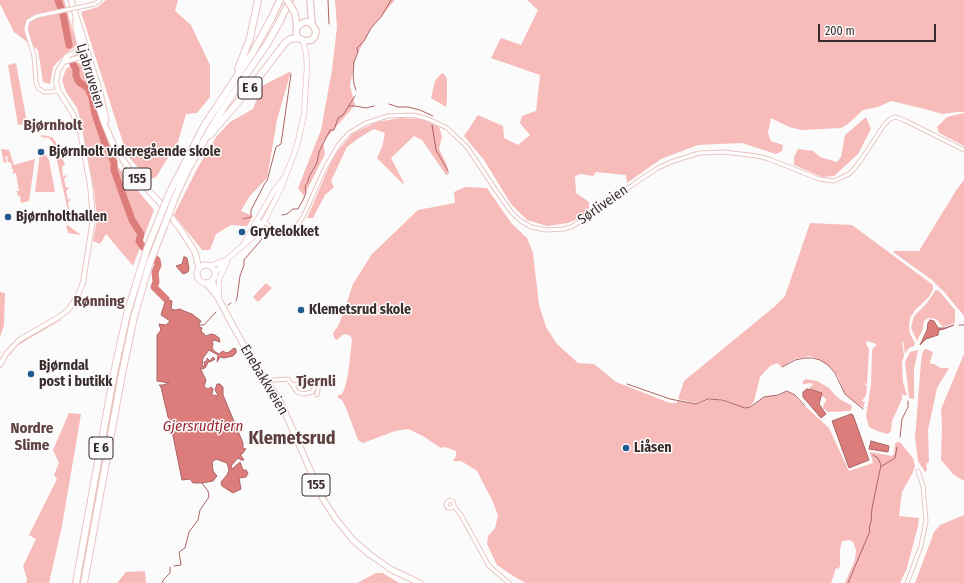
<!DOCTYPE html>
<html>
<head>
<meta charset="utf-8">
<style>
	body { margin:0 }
	#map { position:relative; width:964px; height:583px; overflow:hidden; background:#fbfbfb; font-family:"Fira Sans Condensed",sans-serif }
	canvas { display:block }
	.scale { position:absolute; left:818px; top:24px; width:118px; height:18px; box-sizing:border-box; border:2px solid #3b2d2d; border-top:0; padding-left:5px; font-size:12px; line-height:14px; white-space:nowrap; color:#3b2d2d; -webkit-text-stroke:3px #fbfbfb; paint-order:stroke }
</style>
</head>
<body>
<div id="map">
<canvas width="964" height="583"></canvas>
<div class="scale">200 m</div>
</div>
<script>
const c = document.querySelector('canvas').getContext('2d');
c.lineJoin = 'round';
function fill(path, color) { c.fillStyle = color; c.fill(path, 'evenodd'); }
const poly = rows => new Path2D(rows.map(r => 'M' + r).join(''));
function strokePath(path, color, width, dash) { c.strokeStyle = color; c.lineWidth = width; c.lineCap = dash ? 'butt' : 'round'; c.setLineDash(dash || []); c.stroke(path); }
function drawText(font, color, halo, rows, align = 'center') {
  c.font = font + ' "Fira Sans Condensed",sans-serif'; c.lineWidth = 3; c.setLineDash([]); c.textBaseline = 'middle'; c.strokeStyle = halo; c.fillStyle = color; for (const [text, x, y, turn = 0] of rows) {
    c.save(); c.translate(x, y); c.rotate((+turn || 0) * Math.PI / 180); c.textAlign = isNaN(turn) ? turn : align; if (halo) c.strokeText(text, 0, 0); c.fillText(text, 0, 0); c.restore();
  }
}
const green = poly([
	[0,0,64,0,77,45,64,55,53,67,50,84,43,82,38,50,14,32,0,4],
	[106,0,178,0,175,11,191,25,210,65,210,97,197,113,186,114,178,142,156,177,149,180,127,155,81,12,98,7],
	[335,0,395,0,372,27,355,58,350,86,355,105,323,142,325,154,304,196,298,188,321,130,332,70,337,27],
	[527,0,964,0,964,112,957,112,942,114,929,110,891,101,878,107,863,110,848,124,841,128,802,130,789,127,771,118,768,133,771,141,783,145,782,151,776,154,742,143,698,145,661,159,627,183,626,175,596,172,593,176,581,174,575,176,576,193,589,202,589,210,584,216,568,223,547,226,527,220,511,204,484,160,464,136,478,115,503,126,504,138,518,145,530,135,520,123,522,116,536,111,540,75,491,58,501,38,521,45,538,10],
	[76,62,81,64,113,161,154,210,133,266,106,234,100,244,93,241,97,220,94,190,81,122,77,108,66,92,62,80,66,69],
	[16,63,27,123,18,125,8,65],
	[291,71,277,120,267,178,249,197,241,211,253,216,247,226,231,225,216,234,210,250,202,250,174,215,197,169,216,137,230,122,253,109,262,86],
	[442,73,444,74,447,79,447,100,446,107,431,98,435,81],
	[964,113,964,146,939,133,937,127,947,117],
	[866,117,871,129,858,154,834,176,822,177,794,165,794,157,798,149,813,151,820,157,837,162,841,157,845,135],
	[400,118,421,119,439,127,442,136,439,149,447,165,449,174,446,175,422,140,414,136,391,158,404,183,403,184,377,158,382,147,385,133,374,129,359,138,347,147,331,181,334,187,325,195,313,218,307,218,334,155,353,133,377,122],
	[41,135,48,136,53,138,58,146,65,165,62,167,63,177,66,175,67,176,64,179,66,188,68,187,69,188,66,191,68,200,70,199,71,200,68,202,69,211,68,211,53,143,49,138,41,137],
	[1,149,9,150,14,165,35,159,29,201,21,203,20,196,18,196,17,192,15,191,19,191,16,173,12,174,13,172,13,168,11,169,12,167,11,163,8,162,7,156,5,157,7,162,4,163],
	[40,154,46,155,49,160,55,192,35,192],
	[964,180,964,316,945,293,932,280,893,252,894,251,919,251,957,189],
	[465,187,487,188,512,224,527,238,533,253,539,305,546,327,557,344,578,363,594,364,616,382,670,403,677,403,677,401,696,404,708,400,723,400,746,408,750,407,766,396,778,396,786,392,789,392,794,395,804,406,806,407,829,428,849,471,873,463,870,452,892,456,894,454,895,444,897,442,900,442,913,458,915,466,912,474,902,492,899,516,919,518,918,526,907,568,900,583,845,583,855,560,856,550,853,542,849,540,842,541,840,549,840,566,838,569,836,568,831,583,526,583,513,576,497,565,487,544,488,536,495,528,498,516,493,502,477,471,461,461,453,461,456,456,456,451,445,447,441,448,423,436,408,429,395,431,363,443,358,440,346,408,342,400,338,398,338,395,342,394,344,390,348,375,352,339,350,336,346,334,342,335,337,340,334,338,333,333,338,326,343,314,353,284,372,254,418,210,455,203,454,192],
	[810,223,852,225,933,285,933,289,929,297,915,310,910,318,909,327,910,334,915,343,914,346,909,348,905,354,903,341,902,342,904,355,902,363,903,382,907,396,902,394,902,399,892,421,891,431,888,434,877,431,869,427,866,416,871,385,872,352,873,348,876,346,876,344,868,341,866,342,866,344,869,349,867,383,867,385,864,383,864,384,867,386,866,395,862,401,865,402,863,408,852,400,850,398,845,394,838,376,830,367,819,359,810,356,794,359,782,367,777,363,770,366,760,377,754,401,751,405,747,407,743,407,723,399,708,399,696,403,678,399,684,381,774,307,785,296],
	[66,225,69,226,81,235,68,233],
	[266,283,272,288,258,302,253,297],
	[935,291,938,290,940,292,955,310,955,323,943,327,936,319,928,318,924,321,923,329,917,341,911,328,914,316,927,303],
	[0,292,5,293,4,325,0,337],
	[61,319,61,320,28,339,17,346,10,355,8,354,16,346,26,338],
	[926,349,933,352,930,362,931,364,934,364,941,368,949,368,937,388,928,430,929,462,926,464,927,470,925,472,918,461,915,438,921,362,922,354,924,350],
	[918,350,914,369,914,399,909,398,905,362,910,352],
	[964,354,964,481,953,474,941,460,942,426,941,409],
	[806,379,817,381,829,388,835,395,841,400,851,405,852,408,850,411,828,412,823,408,824,403,826,402,826,399,822,396,822,394,820,392,810,389,810,387,813,385,812,383,803,384,803,381],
	[69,413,81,414,62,526,49,583,26,583,27,579,23,566,36,539,29,535,57,479,54,475,59,463,53,450],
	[964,515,964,583,915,583,934,532,940,525],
	[145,571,146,583,117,583,126,572],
	[376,573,383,573,399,583,357,583]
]);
const water = poly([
	[184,257,185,257,187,258,189,269,188,272,183,274,176,266,182,264,184,257],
	[166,299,172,301,171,309,175,310,180,309,184,311,192,314,201,321,198,326,202,328,201,331,206,336,211,334,215,335,219,338,220,342,214,340,212,341,213,344,212,348,214,351,219,354,223,351,226,353,229,352,234,348,236,349,236,353,233,356,224,358,220,357,217,362,218,355,209,350,203,358,202,366,205,366,204,362,207,361,207,358,210,361,213,357,215,359,210,362,209,361,205,368,202,369,200,368,206,380,204,387,208,389,211,387,213,389,212,394,213,396,215,395,217,396,218,395,215,390,217,384,220,384,223,387,223,395,243,443,243,448,246,449,242,454,240,454,244,460,241,460,238,458,231,466,232,469,240,462,243,470,246,470,248,473,246,477,239,478,241,489,233,493,222,486,221,482,227,475,229,470,227,463,216,459,212,462,213,471,217,476,213,481,202,483,193,483,190,479,182,480,172,431,169,424,170,420,168,417,161,387,159,385,163,385,169,383,157,381,157,335,161,330,159,324,166,325,170,321,161,315,166,299],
	[930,320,934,321,938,328,945,328,954,325,944,329,939,330,938,335,926,339,920,345,927,330,928,323,930,320],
	[807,389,813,390,822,393,819,404,826,414,821,418,803,397,803,392,807,389],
	[851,414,853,415,869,460,849,468,832,421,851,414],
	[871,441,889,446,888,452,869,449,871,441]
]);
const stream = poly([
	[328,0,329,24],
	[356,90,354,84,353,75,354,62,358,52,357,48,364,41,371,28,381,17,391,0],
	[389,104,398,107,408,107,420,110,433,116],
	[349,106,355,106,366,108,374,106],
	[432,125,436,150,448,171],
	[282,215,287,214,293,209,298,209,303,200,306,193,305,186,308,182,309,177,317,163,319,152,330,130,334,130,338,118,343,115,355,96],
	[243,219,251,217,251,210,265,183,267,181,276,147,281,144,291,74],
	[236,301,237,298,240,276,244,265,244,260,262,239],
	[228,305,231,303],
	[199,325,204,325,216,312],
	[959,325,964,325],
	[782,367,795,360,805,358,813,358,820,360,828,365,835,373,845,394,863,409],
	[627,384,670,399,696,404,708,399,723,400,745,408,750,407,764,397,778,395,787,391,795,395,805,406],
	[900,437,902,419,908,407,908,401],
	[882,466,895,458,897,447],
	[174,566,181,565,179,552,185,548,189,532,198,520,200,510,209,497,208,491,202,483],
	[162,583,164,579,170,573,170,567],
	[848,583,870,531,869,528,871,522,872,508,881,465,878,458,873,455]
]);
const river = poly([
	[58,0,63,14,69,45],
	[73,64,76,69,76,76,79,82,88,88,92,98,95,114,105,144,114,162,114,170,132,220,141,234,139,241,143,247,157,260,158,265,155,272,156,282,154,287,166,299]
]);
const minor = poly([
	[90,5,95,4,100,0],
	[37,16,28,21,26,29,34,56,36,82,38,88,44,92,52,92,58,90],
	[257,222,261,227,273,232,285,231,297,226,304,215,325,168,339,144,349,133,366,123,388,116,413,115,428,119,447,128,467,147,497,192,512,213,521,221,531,227,546,230,564,229,571,227,586,218,641,179,658,168,671,162,699,153,724,152,757,156,769,159,819,179,834,181,849,174,854,169,861,160,884,125,890,119,895,117,904,120,964,150],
	[257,222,264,222,280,232],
	[273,380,288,379,297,392,303,394,312,392,316,385,319,384,317,395],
	[293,385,307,382,312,382],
	[454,506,451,508,448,508,446,505,447,502,450,500,453,501,454,506,461,515,489,566,509,583],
	[907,583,921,546,926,521,923,486,918,471]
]);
const tertiary = poly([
	[63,62,82,57,87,53],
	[83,282,93,219,90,185,80,130,73,114,58,90,56,82,58,71,66,57,77,51,83,51],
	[0,365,6,354,19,340,59,317,69,309,78,295,84,280]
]);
const secondary = poly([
	[243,245,274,191,283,179],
	[210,266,226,260],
	[215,273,226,260,254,236,266,218,281,188,297,146,304,114,307,67,306,52,303,41],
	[219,299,219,279,227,262]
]);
const primary = poly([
	[71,0,100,93,106,120],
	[76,18,76,28,83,59,104,123,113,144,129,169,162,205,181,230,195,252,199,268],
	'197 274a9 9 0 1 1 18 0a9 9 0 1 1-18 0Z',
	[212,280,217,296,233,326,249,354,281,403,318,488,323,499,336,519,353,540,369,554,392,570,420,583],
	[206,283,216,295]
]);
const trunk = poly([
	[295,14,297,27,296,32,297,37,304,41,312,40,315,36,316,31,312,24,310,0],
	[271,19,280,0],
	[280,21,290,0],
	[297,27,304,22,308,22,312,24]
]);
const motorway = poly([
	[238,69,250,38,258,0],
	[210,135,255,82,285,43,290,39,298,38],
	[170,192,204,126,253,52,271,19],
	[176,195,187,171,210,130,224,107,267,44,280,21],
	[76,583,114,373,127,314],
	[84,583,122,374,134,317]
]);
const minorBridge = poly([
	[37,16,90,5]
]);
const trunkBridge = poly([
	[287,0,295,13]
]);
const motorwayBridge = poly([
	[127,314,147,249,170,192],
	[134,317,149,265,176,195]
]);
const markers = [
	[41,152,4,"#1f5a91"],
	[8,217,4,"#1f5a91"],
	[242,232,4,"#1f5a91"],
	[301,310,4,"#1f5a91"],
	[31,374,4,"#1f5a91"],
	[626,448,4,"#1f5a91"]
];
const shields = [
	[250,88,24],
	[137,179,28],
	[101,448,24],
	[316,485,28]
];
const shieldNames = [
	["E 6",250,88],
	["155",137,179],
	["E 6",101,448],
	["155",316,485]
];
const streetNames = [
	["Ljabruveien",90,76,73],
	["Sørliveien",603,205,-35],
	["Enebakkveien",264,380,59]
];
const poiNames = [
	["Bjørnholt videregående skole",49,152],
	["Bjørnholthallen",16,217],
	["Grytelokket",250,232],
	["Klemetsrud skole",309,310],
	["Bjørndal",39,366],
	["post i butikk",39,382],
	["Liåsen",634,448]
];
const neighbourhoodNames = [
	["Bjørnholt",53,126],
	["Rønning",99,302],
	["Tjernli",316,382],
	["Nordre",32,429],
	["Slime",32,446]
];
const waterNames = [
	["Gjersrudtjern",203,427]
];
const districtNames = [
	["Klemetsrud",292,439]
];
fill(green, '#f7bbb9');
fill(water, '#dc7c7b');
strokePath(water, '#ac6464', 1);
strokePath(stream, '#ac6464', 1);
strokePath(river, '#dc7c7b', 7);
strokePath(minor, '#e9c5c3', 5);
strokePath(tertiary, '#e9c5c3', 6);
strokePath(secondary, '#e9c5c3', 6);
strokePath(primary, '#e9c5c3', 7);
strokePath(trunk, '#e9c5c3', 8);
strokePath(motorway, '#e9c5c3', 8);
strokePath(minor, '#fff', 3);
strokePath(tertiary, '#fff', 4);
strokePath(secondary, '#fff', 4.5);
strokePath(primary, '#fff', 5);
strokePath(trunk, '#fff', 5.5);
strokePath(motorway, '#fff', 6);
strokePath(minorBridge, '#e9c5c3', 5, []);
strokePath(trunkBridge, '#e9c5c3', 8, []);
strokePath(motorwayBridge, '#e9c5c3', 8, []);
strokePath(minorBridge, '#fff', 3);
strokePath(trunkBridge, '#fff', 5.5);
strokePath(motorwayBridge, '#fff', 6);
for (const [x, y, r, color] of markers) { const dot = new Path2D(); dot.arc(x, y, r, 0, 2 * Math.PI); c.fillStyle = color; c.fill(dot); strokePath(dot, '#fbfbfb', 1.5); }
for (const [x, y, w] of shields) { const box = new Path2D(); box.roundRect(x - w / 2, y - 11, w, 22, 3); c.fillStyle = '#fbfbfb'; c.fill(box); strokePath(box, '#3b2d2d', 1); }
drawText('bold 13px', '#3b2d2d', null, shieldNames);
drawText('14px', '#3b2d2d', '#fbfbfb', streetNames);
drawText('bold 14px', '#3b2d2d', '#fbfbfb', poiNames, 'left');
drawText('bold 15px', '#5e4140', '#fbfbfb', neighbourhoodNames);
drawText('italic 15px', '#992630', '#fbfbfb', waterNames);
drawText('bold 18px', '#5e4140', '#fbfbfb', districtNames);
</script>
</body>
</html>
